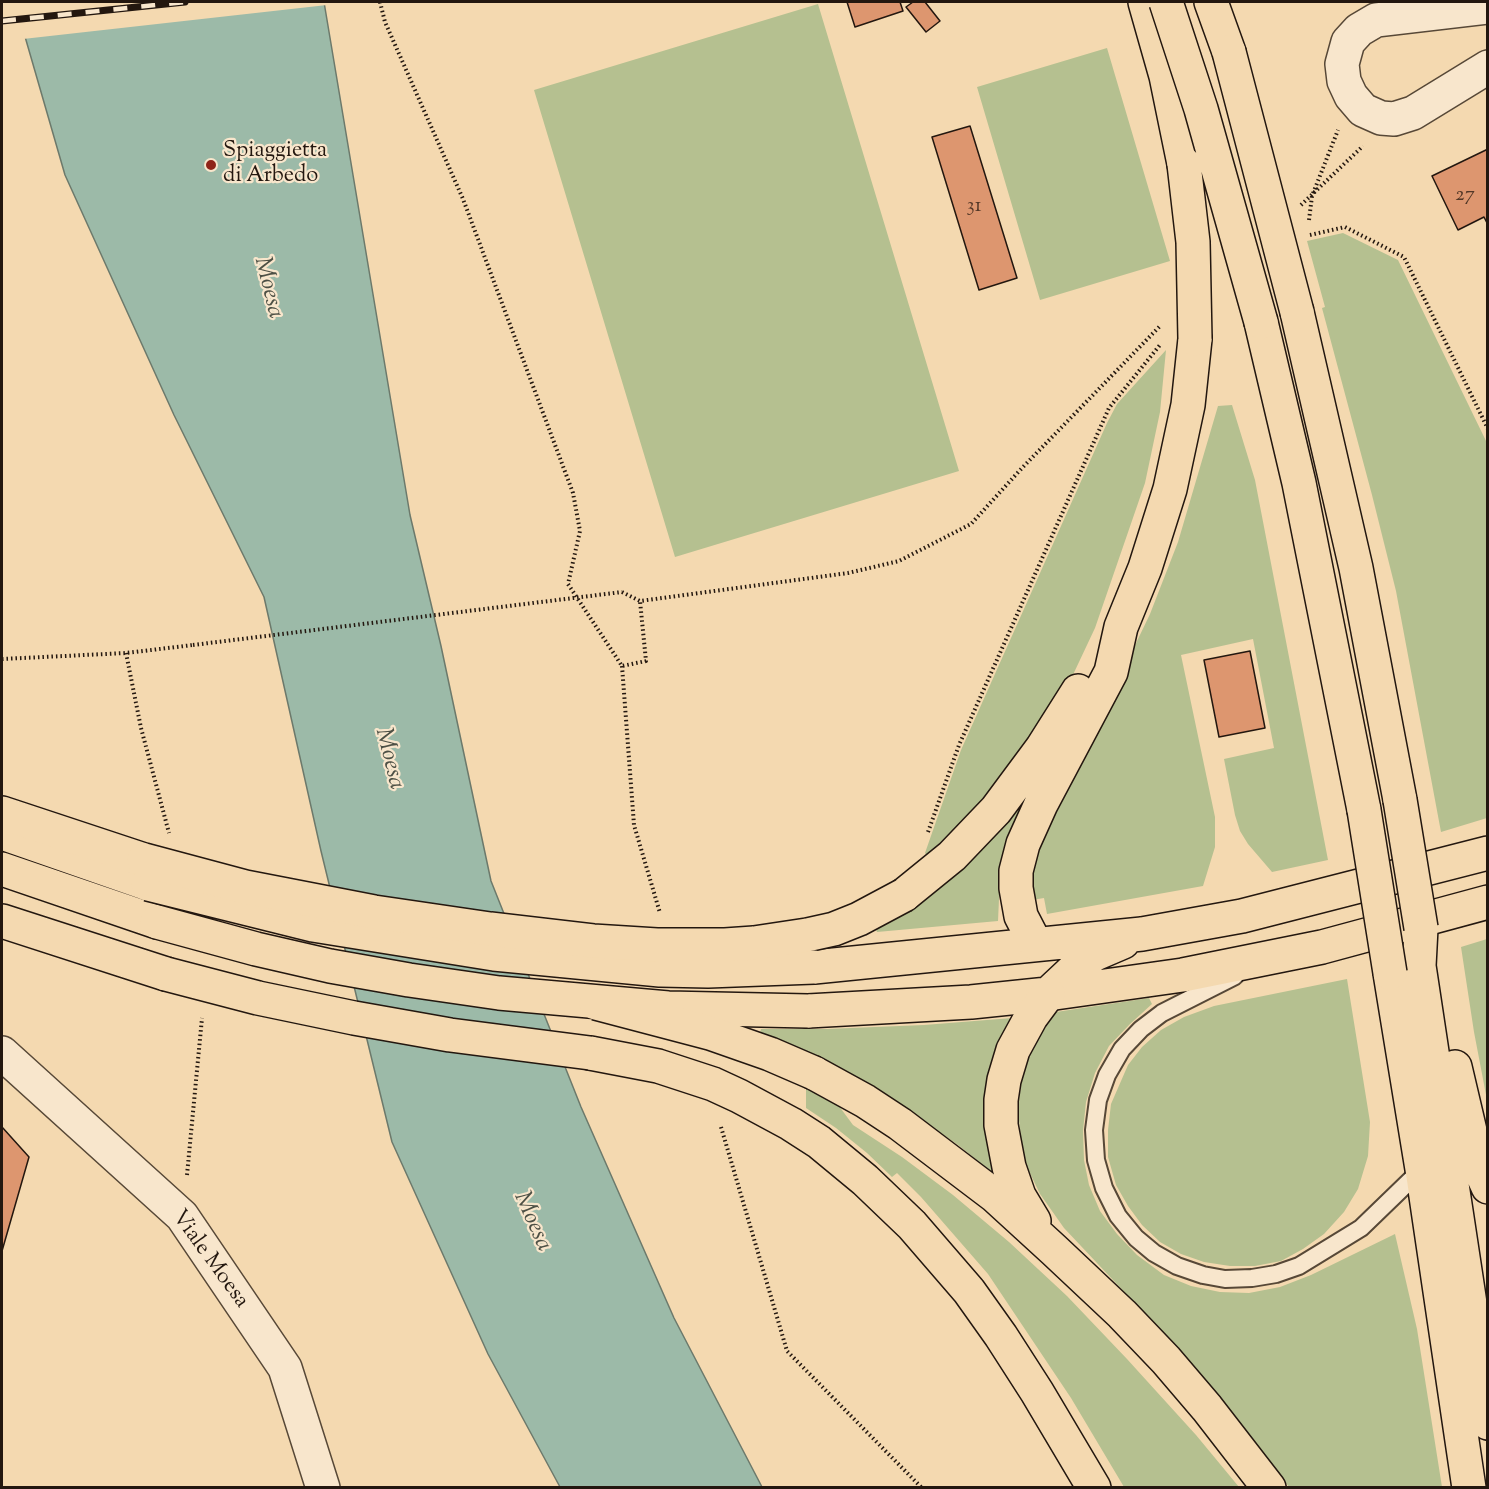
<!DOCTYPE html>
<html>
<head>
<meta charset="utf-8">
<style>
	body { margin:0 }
	#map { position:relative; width:1489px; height:1489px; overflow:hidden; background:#f4d9b0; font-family:"Sorts Mill Goudy",serif }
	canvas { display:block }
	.frame { position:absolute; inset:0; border:3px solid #23170f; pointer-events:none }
</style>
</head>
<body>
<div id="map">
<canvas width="1489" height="1489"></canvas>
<div class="frame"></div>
</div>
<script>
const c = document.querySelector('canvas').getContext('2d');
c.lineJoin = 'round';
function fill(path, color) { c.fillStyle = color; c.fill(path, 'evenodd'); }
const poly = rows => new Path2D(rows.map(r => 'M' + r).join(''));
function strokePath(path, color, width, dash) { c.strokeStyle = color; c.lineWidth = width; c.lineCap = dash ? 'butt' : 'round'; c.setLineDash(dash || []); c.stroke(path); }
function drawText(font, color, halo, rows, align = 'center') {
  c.font = font + ' "Sorts Mill Goudy",serif'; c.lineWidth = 4.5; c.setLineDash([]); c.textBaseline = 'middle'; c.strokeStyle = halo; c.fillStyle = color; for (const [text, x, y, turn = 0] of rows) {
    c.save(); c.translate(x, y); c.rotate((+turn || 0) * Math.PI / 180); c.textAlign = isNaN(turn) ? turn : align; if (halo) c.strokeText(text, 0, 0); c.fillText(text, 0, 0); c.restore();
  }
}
const green = poly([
	[818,4,959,471,675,557,534,90],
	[1107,48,1170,261,1040,300,977,87],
	[1343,233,1398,260,1487,443,1487,818,1441,832,1396,591,1372,495,1322,308,1325,307,1307,241],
	[1166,350,1160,412,1145,483,1095,628,1071,679,1041,727,952,841,930,860,925,853,961,750,1107,423,1117,404],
	[1232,405,1255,480,1328,860,1272,872,1248,844,1240,831,1235,815,1224,759,1274,748,1253,639,1181,655,1215,817,1215,847,1203,886,1047,914,1044,898,1032,900,1032,860,1150,614,1178,542,1218,406],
	[1016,809,1022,813,1000,877,998,921,877,932,875,927],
	[1487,939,1488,939,1487,1100,1474,1032,1461,947],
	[1347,979,1370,1122,1368,1156,1358,1189,1344,1212,1324,1234,1303,1249,1281,1261,1255,1266,1230,1266,1204,1262,1181,1254,1160,1242,1142,1225,1128,1206,1116,1185,1108,1157,1108,1130,1111,1104,1128,1065,1142,1047,1161,1030,1184,1017,1214,1006],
	[1149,998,1152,1004,1130,1024,1109,1046,1095,1073,1086,1102,1083,1131,1084,1160,1089,1185,1100,1211,1117,1234,1137,1255,1164,1275,1191,1286,1220,1292,1249,1293,1280,1287,1311,1275,1395,1234,1417,1329,1442,1487,1289,1487,1232,1412,1177,1348,1064,1228,1040,1194,1027,1167,1021,1139,1018,1111,1021,1083,1028,1059,1038,1038,1056,1012],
	[1012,1018,995,1049,987,1082,985,1113,987,1143,994,1174,958,1145,883,1092,806,1052,759,1037,761,1029,826,1029,924,1025],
	[806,1089,836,1102,853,1125,902,1157,953,1195,1009,1242,1067,1296,1127,1359,1196,1435,1239,1487,1124,1487,1071,1398,988,1274,921,1197,897,1173,892,1177,867,1153,836,1128,806,1108]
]);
const water = poly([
	[15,2,324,2,410,515,441,646,491,881,581,1107,674,1318,762,1487,560,1487,488,1354,392,1142,321,851,264,597,174,415,65,175,15,2]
]);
const pier = poly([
	[12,2,327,2,327,5,23,39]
]);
const building = poly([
	[847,2,900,2,903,11,855,27,847,2],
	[913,2,925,2,940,21,926,32,906,7,913,2],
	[970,126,1017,278,979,290,932,137,970,126],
	[1488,149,1488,225,1484,217,1458,230,1432,176,1488,149],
	[1250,651,1265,728,1219,737,1204,660,1250,651],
	[2,1127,29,1157,2,1251,2,1127]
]);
const path = poly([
	[380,2,385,22,463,199,573,493,580,531,568,584,622,666,646,661,640,601],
	[1301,205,1363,146],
	[1309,220,1312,196,1338,130],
	[1310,235,1345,227,1404,257,1488,429],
	[622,592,640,601,848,573,899,561,971,524,1022,468,1161,325],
	[126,653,141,728,169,833],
	[2,659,126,653,193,645],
	[622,666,634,825,660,913],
	[928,832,959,745,1109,408,1160,345],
	[721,1127,787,1351,922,1488],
	[187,1175,202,1018]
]);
const service = poly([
	[1235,976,1162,1013,1141,1029,1122,1049,1107,1075,1098,1100,1094,1130,1096,1160,1104,1188,1118,1216,1136,1238,1154,1253,1177,1266,1203,1275,1225,1279,1252,1278,1276,1274,1299,1266,1361,1228,1422,1169]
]);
const minor = poly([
	[1488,7,1376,20,1359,30,1348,42,1342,64,1344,81,1351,96,1363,110,1381,118,1394,119,1413,113,1488,67],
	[2,1053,182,1216,285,1368,323,1488]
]);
const primary = poly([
	[2,833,148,884],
	[2,869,157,922],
	[2,921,166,974],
	[814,967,1142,934,1242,916,1488,853],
	[1048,994,1081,963,1095,954,1123,942],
	[808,1011,971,1002,1048,994,1183,975,1322,947,1488,902],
	[590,1053,658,1066,713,1084,739,1096,791,1124,819,1142,865,1180,912,1225,969,1291,1001,1336,1037,1392,1094,1488]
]);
const motorway = poly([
	[1145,2,1166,76,1184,164],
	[1211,2,1229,52],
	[1297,312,1356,568,1400,800],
	[1261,322,1299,483,1364,810],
	[2,813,144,860],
	[904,895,952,856,996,810,1042,748,1078,691],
	[1421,928,1419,966,1488,1423],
	[1035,943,1021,916,1016,888,1016,871,1023,844,1041,804,1111,672,1121,627,1145,568,1170,489,1188,405,1195,339],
	[1390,973,1422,1169,1469,1488],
	[1455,1067,1478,1165,1488,1187],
	[814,1073,865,1101,900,1124,995,1196,1054,1250,1122,1314,1166,1360,1207,1408,1269,1488],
	[1034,1221,1019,1196,1009,1167,1001,1125,1001,1100,1004,1080,1013,1050,1031,1017,1048,994]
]);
const rail = poly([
	[2,21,185,2]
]);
const pathBridge = poly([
	[193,645,622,592]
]);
const primaryBridge = poly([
	[148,884,313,925,494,954,660,970,708,971,814,967],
	[157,922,256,949,330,966,409,980,499,993,668,1008,808,1011],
	[166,974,258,998,354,1018,450,1035,590,1053]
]);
const motorwayBridge = poly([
	[1166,2,1201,109,1261,322],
	[1229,52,1297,312],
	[1184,164,1193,242,1195,339],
	[1400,800,1421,928],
	[1364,810,1390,973],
	[144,860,245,887,374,912,490,929,593,941,657,945,725,945,754,943,807,935,834,929,859,919,904,895],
	[596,1003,710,1033,770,1054,814,1073]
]);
const markers = [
	[211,165,6,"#8f2418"]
];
const numberNames = [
	["27",1465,197],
	["31",974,208]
];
const poiNames = [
	["Spiaggietta",223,152],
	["di Arbedo",223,177]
];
const streetNames = [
	["Viale Moesa",209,1260,54]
];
const waterNames = [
	["Moesa",267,288,76],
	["Moesa",388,759,76],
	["Moesa",531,1222,66]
];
fill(green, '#b5c090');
fill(water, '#9cbaa8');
strokePath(water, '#6c796b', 1.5);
fill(pier, '#f4d9b0');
fill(building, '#dd966f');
strokePath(building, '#23170f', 1.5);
strokePath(service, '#574837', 20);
strokePath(minor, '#574837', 36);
strokePath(primary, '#23170f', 36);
strokePath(motorway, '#23170f', 36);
strokePath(path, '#23170f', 4, [1.5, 3]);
strokePath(service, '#f8e6cc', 16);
strokePath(minor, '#f8e6cc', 33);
strokePath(primary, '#f4d9b0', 33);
strokePath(motorway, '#f4d9b0', 33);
strokePath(rail, '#23170f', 7);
strokePath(rail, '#f8e6cc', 4.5, [14]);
strokePath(primaryBridge, '#23170f', 36, []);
strokePath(motorwayBridge, '#23170f', 36, []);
strokePath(pathBridge, '#23170f', 4, [1.5, 3]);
strokePath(primaryBridge, '#f4d9b0', 33);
strokePath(motorwayBridge, '#f4d9b0', 33);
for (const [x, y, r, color] of markers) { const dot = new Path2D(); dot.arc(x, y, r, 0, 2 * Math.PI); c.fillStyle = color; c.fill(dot); strokePath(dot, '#f8e6cc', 2); }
drawText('20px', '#523727', null, numberNames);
drawText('22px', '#23170f', '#f8e6cc', poiNames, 'left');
drawText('22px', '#23170f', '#f8e6cc', streetNames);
drawText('italic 24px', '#4d5045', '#f8e6cc', waterNames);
</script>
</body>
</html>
